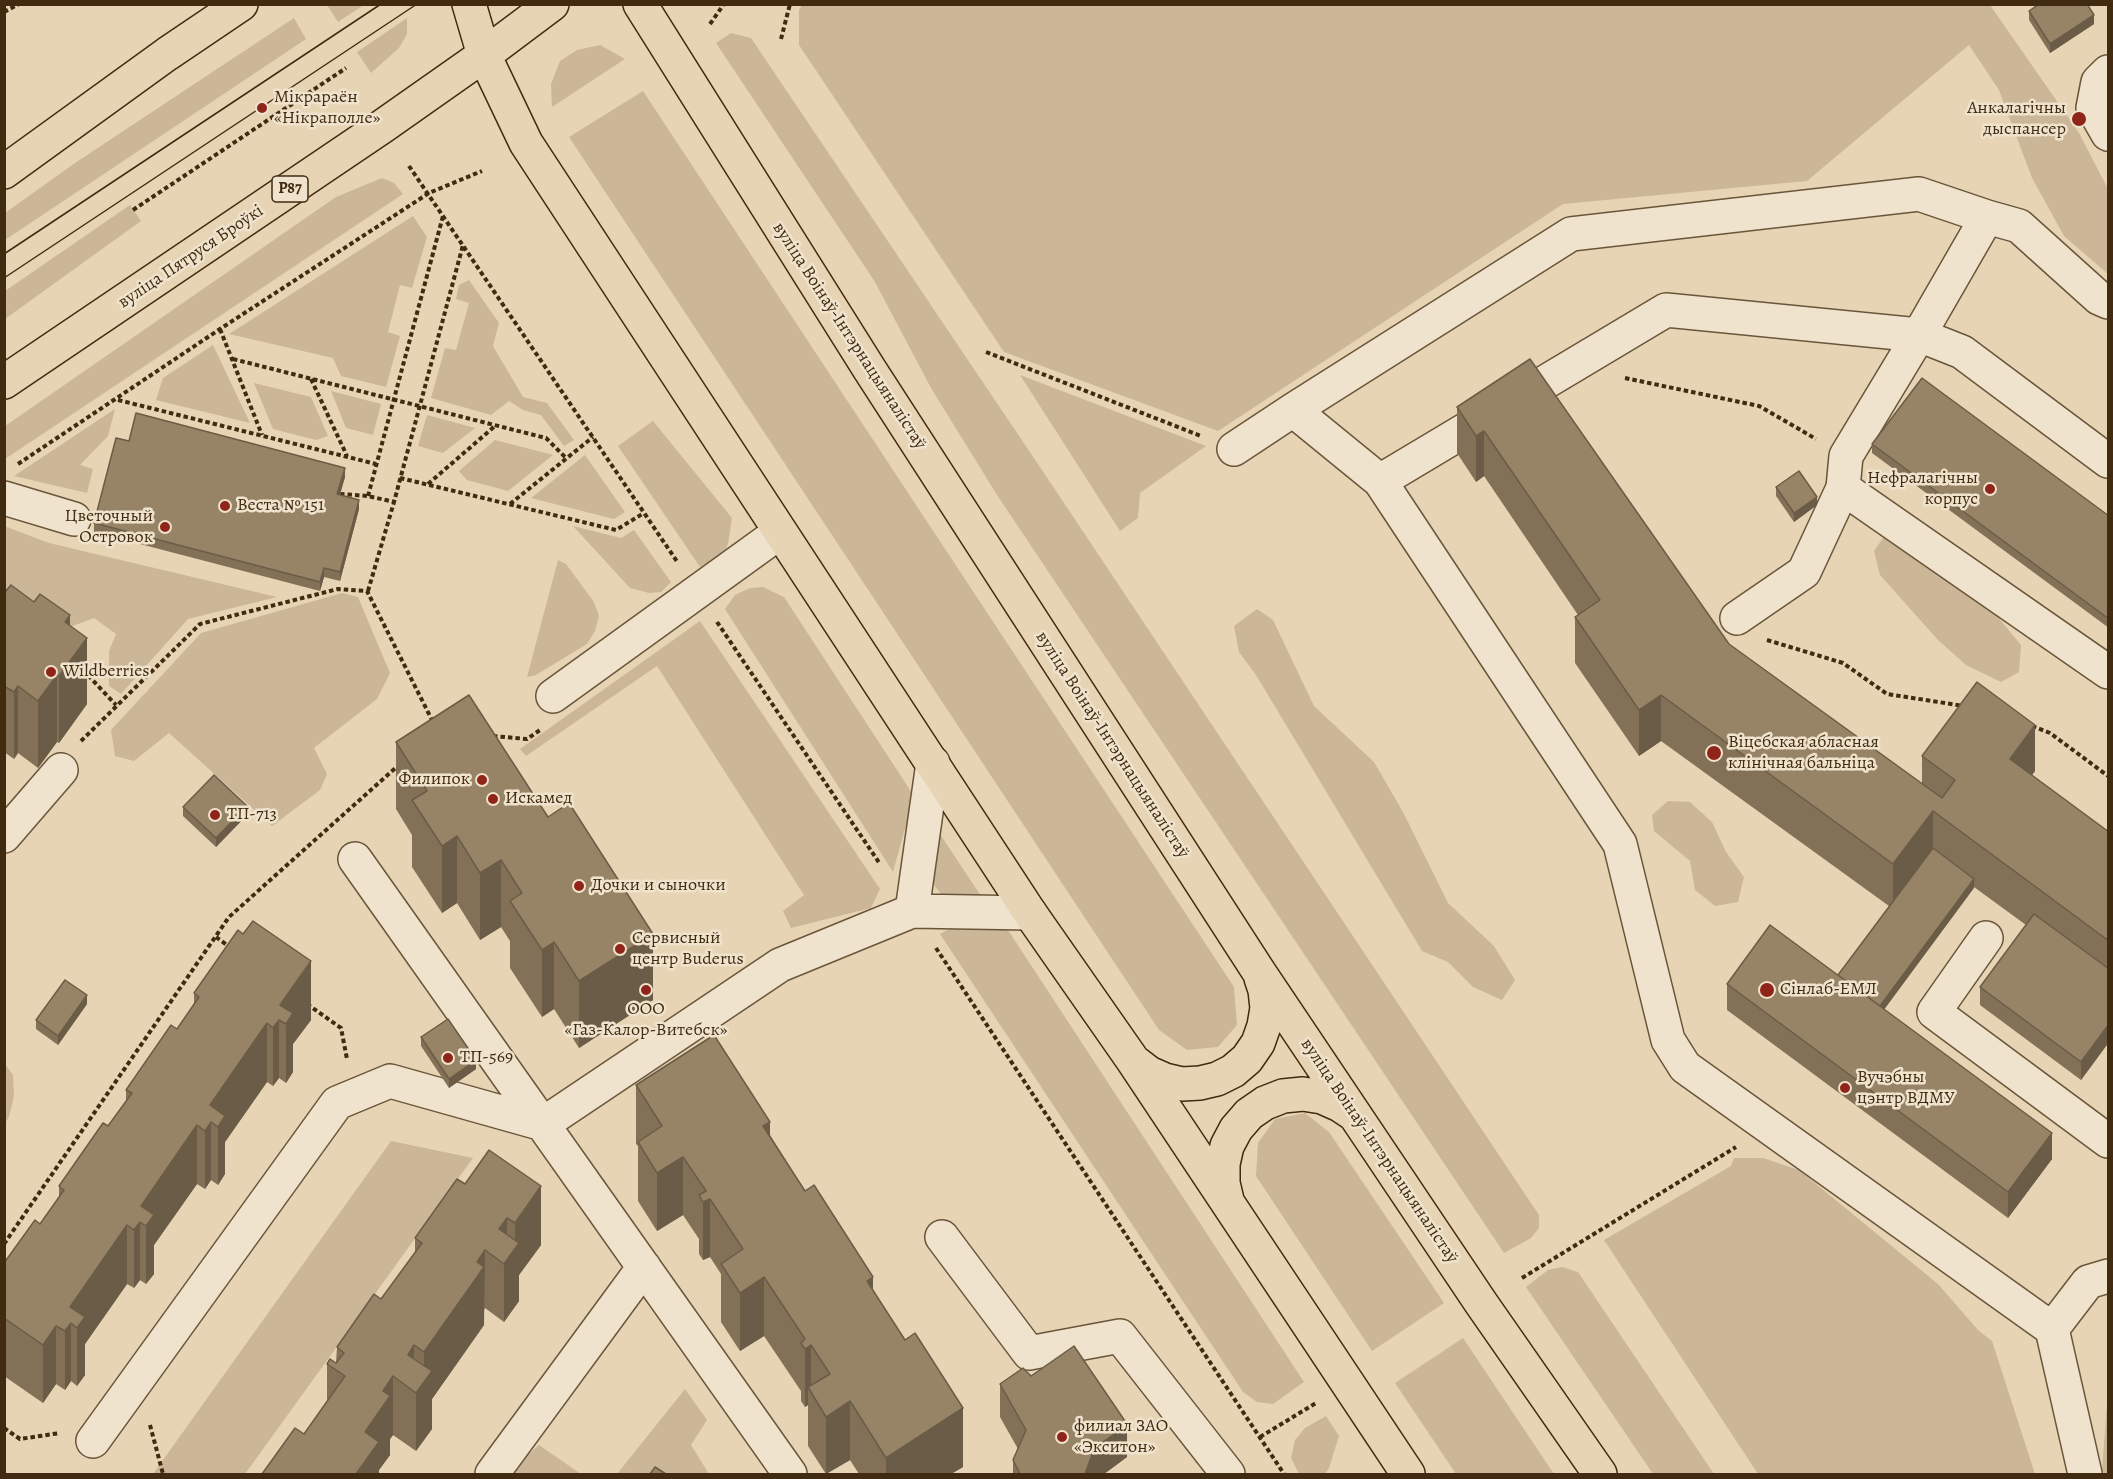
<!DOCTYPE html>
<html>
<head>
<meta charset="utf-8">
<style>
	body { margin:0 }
	#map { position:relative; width:2113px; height:1479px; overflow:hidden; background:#e7d4b4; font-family:Alegreya,serif }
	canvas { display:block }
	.frame { position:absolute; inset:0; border:6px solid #412b10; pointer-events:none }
</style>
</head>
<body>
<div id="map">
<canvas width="2113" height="1479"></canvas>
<div class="frame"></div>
</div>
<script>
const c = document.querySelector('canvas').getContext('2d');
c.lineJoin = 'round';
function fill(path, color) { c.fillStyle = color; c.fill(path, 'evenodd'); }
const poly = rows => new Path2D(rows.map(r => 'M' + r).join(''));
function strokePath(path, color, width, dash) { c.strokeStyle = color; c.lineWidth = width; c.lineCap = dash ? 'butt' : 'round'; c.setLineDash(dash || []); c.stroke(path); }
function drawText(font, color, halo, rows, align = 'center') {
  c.font = font + ' Alegreya,serif'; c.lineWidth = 5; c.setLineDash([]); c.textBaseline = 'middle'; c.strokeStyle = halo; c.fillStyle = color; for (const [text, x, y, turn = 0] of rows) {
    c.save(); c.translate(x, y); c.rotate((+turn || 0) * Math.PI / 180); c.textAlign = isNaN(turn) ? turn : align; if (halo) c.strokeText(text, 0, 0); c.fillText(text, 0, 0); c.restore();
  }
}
const green = poly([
	[327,5,364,5,338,22],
	[802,5,1990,5,2079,133,2108,189,2108,274,2064,236,2032,178,1999,90,1969,45,1807,181,1563,204,1218,431,1004,352,799,45,799,10],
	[294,18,306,39,5,240,5,213,75,163],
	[407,18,407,34,399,48,371,73,357,52],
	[731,33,751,38,1042,470,1539,1215,1539,1228,1531,1238,1504,1253,997,495,931,388,875,282,716,43],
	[600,45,625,59,552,107,551,84,560,61,577,50],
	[643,91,1234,987,1237,1025,1218,1047,1187,1050,1159,1030,569,137],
	[382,178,394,183,403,194,5,459,5,426,336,197],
	[130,205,141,221,5,319,5,291],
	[413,216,427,237,412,288,400,285,388,332,400,336,386,387,341,376,333,358,229,334],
	[469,280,499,323,493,346,523,397,547,403,574,440,564,446,541,415,523,410,509,401,491,415,431,398,445,348,456,350,469,303,456,299,459,285],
	[213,345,250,423,156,400,163,378],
	[1020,375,1206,446,1140,493,1138,518,1120,531],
	[254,383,311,397,328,436,316,440,273,429],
	[331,391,381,404,373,435,346,428],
	[115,409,108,436,80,465,93,469,87,493,14,476],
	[427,415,475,428,443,453,418,446],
	[653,421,732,518,728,544,724,554,700,567,618,446],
	[495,440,553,455,508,491,467,480,459,471],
	[585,455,625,512,614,519,531,498],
	[4,526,49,543,277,597,188,619,121,694,109,686,109,651,116,634,94,618,65,629,5,600],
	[573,526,621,538,634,530,671,582,661,592,649,593,630,588],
	[1883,538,1904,540,1983,599,2021,645,2019,672,2001,682,1966,665,1938,640,1880,575,1874,551],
	[558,560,566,564,594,602,599,616,595,631,587,644,536,675,527,677],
	[763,587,784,597,914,796,893,872,725,609,735,595,750,588],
	[342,593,358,597,390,673,377,699,314,748,327,774,320,790,272,826,169,733,134,761,115,756,111,730,201,633],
	[1257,609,1273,620,1314,706,1374,762,1403,812,1448,903,1494,946,1515,980,1502,1000,1473,987,1448,962,1422,951,1256,675,1239,652,1234,626],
	[700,621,880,889,871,908,791,928,783,911,804,895,657,666,526,756,520,749],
	[1668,801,1690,802,1712,822,1726,852,1744,877,1738,902,1715,906,1695,890,1690,861,1654,831,1652,815],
	[938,831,981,896,963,897,941,894,923,871],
	[970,918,1006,927,1304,1382,1273,1404,1257,1402,1243,1392,940,934],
	[5,1064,13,1075,14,1096,9,1117,5,1123],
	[1305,1113,1329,1132,1444,1303,1372,1351,1256,1176,1258,1143,1275,1119],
	[391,1141,473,1158,245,1474,153,1474],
	[1734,1158,1763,1158,1799,1170,1938,1284,1978,1330,1992,1341,2035,1474,1758,1474,1604,1240,1731,1166],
	[1562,1267,1578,1272,1714,1474,1653,1474,1526,1287,1548,1270],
	[1463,1338,1554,1474,1456,1474,1395,1383],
	[685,1389,707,1420,691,1445,709,1474,617,1474],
	[2108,1390,2108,1474,2103,1474,2102,1470],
	[1326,1416,1339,1436,1329,1468,1325,1474,1299,1474,1291,1458,1295,1440,1305,1428],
	[539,1445,581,1474,509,1474,514,1467]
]);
const path = poly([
	[4,12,19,4],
	[710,24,724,4],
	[781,39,790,4],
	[409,166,678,563],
	[133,210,346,68],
	[220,329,262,435],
	[986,352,1201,436],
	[233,359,546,438,566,458],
	[1625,378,1759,406,1816,439],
	[311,379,347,456],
	[118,400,376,464],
	[18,464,220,329,429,193,482,171],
	[400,478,616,530,644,513],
	[428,484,495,426],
	[340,494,368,496,394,502,463,245],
	[368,496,443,216],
	[510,504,593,437],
	[368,591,394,502],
	[717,622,880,864],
	[1767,640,1843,663,1887,694,1964,706],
	[83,670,116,705],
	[2032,726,2050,733,2108,776],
	[493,736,527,739,540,730],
	[81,741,200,624,338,589,367,591,433,722],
	[216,937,231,948],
	[936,948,1284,1474],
	[307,1004,341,1028,347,1059],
	[4,1244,229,917,400,764],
	[1522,1278,1736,1147],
	[150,1425,163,1474],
	[4,1428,20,1439,60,1433],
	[1260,1437,1316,1403]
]);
const minor = poly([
	[2108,72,2098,82,2093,108,2108,134],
	[1293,410,1380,481,1620,844,1668,1040,1685,1067,2052,1329,2085,1474],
	[1234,449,1293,410,1571,234,1919,194,1987,217,2019,226,2099,298,2108,302],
	[1380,481,1666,310,1919,335,1962,352,2108,461],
	[1843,488,2108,672],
	[4,498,74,519],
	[1737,618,1804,572,1843,488,1846,456,1919,335,1987,217],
	[553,696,780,532],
	[4,836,61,770],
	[355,859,790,1474],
	[912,911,933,763],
	[1986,938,1934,1012,2108,1141],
	[942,1237,1029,1353,1120,1336,1228,1474],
	[2052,1329,2088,1282,2108,1276],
	[93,1441,337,1103,390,1081,543,1124,780,965,912,911,1030,913],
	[492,1474,644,1267]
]);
const major = poly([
	[469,4,484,55,526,143,1030,913,1134,1062,1408,1474],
	[640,4,870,370,1259,972,1481,1303,1600,1474],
	[4,172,167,54,241,4],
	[4,382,383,126,484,55,552,4],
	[1136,1063,1149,1073,1165,1080,1182,1084,1200,1083,1217,1079,1233,1071,1247,1059,1258,1043,1264,1026,1267,1008,1265,990,1261,978],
	[1227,1200,1223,1183,1223,1164,1227,1146,1236,1129,1249,1114,1265,1103,1283,1096,1303,1094,1322,1097,1340,1105,1355,1115]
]);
const tram = poly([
	[4,254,381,4],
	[4,278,417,4]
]);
const wall = poly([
	[2029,11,2094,24,2050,53,2029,20],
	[1457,407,1729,644,1922,784,1922,756,2035,771,2032,775,2109,832,2109,1042,2081,1080,1980,1005,1980,987,2026,925,1974,887,1884,1009,2052,1159,2008,1218,1727,1010,1727,984,1838,975,1889,906,1661,741,1639,756,1575,663,1575,617,1578,615,1484,476,1476,482,1457,453],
	[129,441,345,477,340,495,359,509,340,581,324,577,320,591,94,532,94,523],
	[1872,444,2109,516,2109,628,1872,453],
	[1776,487,1817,505,1794,522,1776,496],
	[4,593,34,602,87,704,59,743,57,742,38,768,18,753,14,759,4,752],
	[396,742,653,1000,579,1048,554,1009,542,1017,510,968,510,941,501,927,480,940,457,903,442,913,412,867,412,835,396,809],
	[183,807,247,815,216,847,183,816],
	[194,993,311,1020,293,1044,293,1072,286,1083,279,1078,273,1086,267,1082,225,1142,225,1174,218,1185,211,1180,205,1189,197,1184,154,1245,154,1274,146,1284,140,1280,134,1288,127,1284,85,1344,85,1375,77,1386,71,1381,65,1390,56,1384,43,1403,4,1376,4,1263,40,1224,59,1197,59,1186,108,1126,126,1101,126,1090,177,1029,194,1005],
	[87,1004,58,1045,36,1029,36,1020],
	[421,1037,476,1069,449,1088,421,1046],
	[636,1085,770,1135,805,1191,873,1290,963,1467,951,1474,859,1474,850,1460,826,1474,808,1446,808,1405,805,1407,801,1401,801,1391,764,1336,740,1351,721,1322,721,1274,710,1257,703,1260,699,1254,699,1239,683,1215,657,1231,638,1201,638,1146,636,1144],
	[489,1150,541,1245,519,1275,519,1301,504,1322,485,1308,484,1310,484,1325,432,1399,432,1429,416,1451,393,1435,390,1439,390,1455,379,1470,379,1474,304,1434,327,1401,327,1364,336,1363,337,1347,381,1299,415,1252,415,1238,465,1184],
	[1031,1376,1127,1457,1104,1474,1013,1474,1013,1460,1018,1449,1000,1417,1000,1384]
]);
const shadedWall = poly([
	[2094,15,2094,24,2050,53,2050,44],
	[1484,431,1484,476,1476,482,1476,436],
	[345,468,345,477,337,503,337,494],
	[1817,497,1817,505,1794,522,1794,513],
	[359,500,359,509,340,581,340,572],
	[324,568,324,577,320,591,320,582],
	[70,615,70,660,87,638,87,704,59,743,59,676,65,622],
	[57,675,57,742,38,768,38,701],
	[18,686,18,753,14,759,14,692],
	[1661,695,1661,741,1639,756,1639,710],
	[2035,725,2035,771,2010,805,2010,759],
	[247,806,247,815,216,847,216,838],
	[1933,811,1933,857,1893,909,1893,864],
	[457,836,457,903,442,913,442,846],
	[501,860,501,927,480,940,480,873],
	[1974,879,1974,888,1872,1026,1872,1017],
	[653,934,653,1000,579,1048,579,981],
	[554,942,554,1009,542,1017,542,950],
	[311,961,311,1020,293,1044,293,1072,286,1083,286,1024,280,1005],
	[87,995,87,1004,58,1045,58,1036],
	[279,1020,279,1078,273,1086,273,1028],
	[267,1023,267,1082,225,1142,225,1174,218,1185,218,1127,211,1122,211,1180,205,1189,205,1131,210,1105],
	[2109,1024,2109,1042,2081,1080,2081,1062],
	[476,1060,476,1069,449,1088,449,1079],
	[770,1122,770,1180,763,1126],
	[197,1125,197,1184,154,1245,154,1274,146,1284,146,1226,141,1206],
	[2052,1133,2052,1159,2008,1218,2008,1192],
	[683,1157,683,1215,657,1231,657,1173],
	[541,1186,541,1245,519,1275,519,1301,504,1322,504,1264,499,1229,507,1218,507,1260,515,1250,515,1223],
	[710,1199,710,1257,703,1260,703,1202],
	[140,1222,140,1280,134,1288,134,1230],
	[127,1225,127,1284,85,1344,85,1375,77,1386,77,1328,71,1323,71,1381,65,1390,65,1331,70,1307],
	[485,1250,484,1325,432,1399,432,1429,416,1451,416,1393,424,1382,424,1352,477,1262],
	[764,1277,764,1336,740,1351,740,1293],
	[873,1277,873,1335,867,1281],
	[56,1326,56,1384,43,1403,43,1345],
	[414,1345,414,1392,408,1355],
	[811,1345,811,1393,808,1387,808,1405,805,1407,805,1349],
	[393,1376,393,1435,390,1439,390,1455,379,1470,379,1474,356,1474,365,1432,383,1391],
	[850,1401,850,1460,826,1474,826,1417],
	[963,1408,963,1467,951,1474,886,1474,886,1458],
	[1127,1424,1127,1457,1104,1474,1085,1474,1094,1449]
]);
const building = poly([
	[2039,4,2087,4,2094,15,2050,44,2029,11,2039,4],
	[1530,359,1729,644,1942,798,1955,780,1922,756,1977,682,2035,725,2010,759,2109,832,2109,941,1933,811,1893,864,1661,695,1639,710,1575,617,1600,600,1484,431,1476,436,1457,407,1530,359],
	[1922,378,2109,516,2109,619,1872,444,1922,378],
	[136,413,345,468,337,494,359,500,340,572,324,568,320,582,94,523,116,438,129,441,136,413],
	[1799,471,1817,497,1794,513,1776,487,1799,471],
	[11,585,34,602,40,594,70,615,65,622,87,638,59,676,57,675,38,701,18,686,14,692,4,686,4,593,11,585],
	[469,695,548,817,569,803,653,934,579,981,554,942,542,950,510,901,522,893,501,860,480,873,457,836,442,846,412,800,427,791,396,742,469,695],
	[214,775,247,806,216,838,183,807,214,775],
	[1933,848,1974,879,1880,1006,1838,975,1933,848],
	[2034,914,2109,969,2109,1024,2081,1062,1980,987,2034,914],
	[253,921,311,961,280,1005,293,1013,286,1024,279,1020,273,1028,267,1023,210,1105,225,1116,218,1127,211,1122,205,1131,197,1125,141,1206,154,1215,146,1226,140,1222,134,1230,127,1225,70,1307,85,1317,77,1328,71,1323,65,1331,56,1326,43,1345,4,1318,4,1263,35,1220,40,1224,64,1190,59,1186,103,1123,108,1126,132,1093,126,1090,171,1025,177,1029,199,997,194,993,238,930,243,934,253,921],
	[1770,925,2052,1133,2008,1192,1727,984,1770,925],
	[65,980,87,995,58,1036,36,1020,65,980],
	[448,1019,476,1060,449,1079,421,1037,448,1019],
	[714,1035,770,1122,763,1126,805,1191,814,1185,873,1277,867,1281,905,1340,915,1333,963,1408,886,1458,850,1401,826,1417,808,1387,830,1374,811,1345,805,1349,801,1343,805,1339,764,1277,740,1293,721,1264,743,1249,710,1199,703,1202,699,1195,706,1191,683,1157,657,1173,638,1142,662,1126,636,1085,714,1035],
	[489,1150,541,1186,515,1223,507,1218,499,1229,519,1243,504,1264,485,1250,477,1262,484,1267,424,1352,414,1345,408,1355,432,1371,416,1393,393,1376,383,1391,390,1396,365,1432,379,1442,356,1474,262,1474,295,1428,304,1434,345,1376,327,1364,330,1359,336,1363,344,1353,337,1347,374,1294,381,1299,422,1243,415,1238,457,1179,465,1184,489,1150],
	[1074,1346,1127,1424,1094,1449,1085,1474,1020,1474,1013,1460,1026,1430,1000,1384,1023,1368,1031,1376,1074,1346],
	[655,1467,666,1474,650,1474,655,1467]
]);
const markers = [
	[262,108,6,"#8f2418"],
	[2079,119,8,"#8f2418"],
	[1990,489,6,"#8f2418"],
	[225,506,6,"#8f2418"],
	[165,527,6,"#8f2418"],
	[51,672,6,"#8f2418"],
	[1714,753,8,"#8f2418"],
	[482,780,6,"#8f2418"],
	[493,799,6,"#8f2418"],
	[215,815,6,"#8f2418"],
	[579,886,6,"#8f2418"],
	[620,949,6,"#8f2418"],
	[646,990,6,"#8f2418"],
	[1767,990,8,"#8f2418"],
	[448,1058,6,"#8f2418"],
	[1845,1088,6,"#8f2418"],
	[1062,1437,6,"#8f2418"]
];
const shields = [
	[290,189,36]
];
const shieldNames = [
	["Р87",290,189]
];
const poiNames = [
	["Мікрараён",274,98],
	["«Нікраполле»",274,119],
	["Анкалагічны",2066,109,"right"],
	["дыспансер",2066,130,"right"],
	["Нефралагічны",1978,479,"right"],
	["корпус",1978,500,"right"],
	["Веста № 151",237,506],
	["Цветочный",153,517,"right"],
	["Островок",153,538,"right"],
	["Wildberries",63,672],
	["Віцебская абласная",1728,743],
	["клінічная бальніца",1728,764],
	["Филипок",470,780,"right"],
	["Искамед",505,799],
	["ТП-713",227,815],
	["Дочки и сыночки",591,886],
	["Сервисный",632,939],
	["центр Buderus",632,960],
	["Сінлаб-ЕМЛ",1780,990],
	["ООО",646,1010,"center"],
	["«Газ-Калор-Витебск»",646,1031,"center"],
	["ТП-569",460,1058],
	["Вучэбны",1857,1078],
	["цэнтр ВДМУ",1857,1099],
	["филиал ЗАО",1074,1427],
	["«Экситон»",1074,1448]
];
const streetNames = [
	["вуліца Пятруся Броўкі",191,257,-34],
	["вуліца Воінаў-Інтэрнацыяналістаў",849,336,57],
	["вуліца Воінаў-Інтэрнацыяналістаў",1112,745,57],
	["вуліца Воінаў-Інтэрнацыяналістаў",1379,1151,56]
];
fill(green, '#cbb798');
strokePath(minor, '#6a5539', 36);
strokePath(major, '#412b10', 36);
strokePath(path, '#412b10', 4, [4.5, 3]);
strokePath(minor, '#efe3ce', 33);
strokePath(major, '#e7d4b4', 33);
strokePath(tram, '#412b10', 1.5);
fill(wall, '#827157');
fill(shadedWall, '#6a5c47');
fill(building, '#978365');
strokePath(building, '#6a5c47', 1.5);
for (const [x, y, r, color] of markers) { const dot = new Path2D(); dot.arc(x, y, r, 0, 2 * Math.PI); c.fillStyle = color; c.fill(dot); strokePath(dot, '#efe3ce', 2); }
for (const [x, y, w] of shields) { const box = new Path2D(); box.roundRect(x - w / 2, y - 13, w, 26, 4.5); c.fillStyle = '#efe3ce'; c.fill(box); strokePath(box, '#412b10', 1.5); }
drawText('bold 16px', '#412b10', null, shieldNames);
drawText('18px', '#412b10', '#efe3ce', poiNames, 'left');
drawText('18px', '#412b10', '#efe3ce', streetNames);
</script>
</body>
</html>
